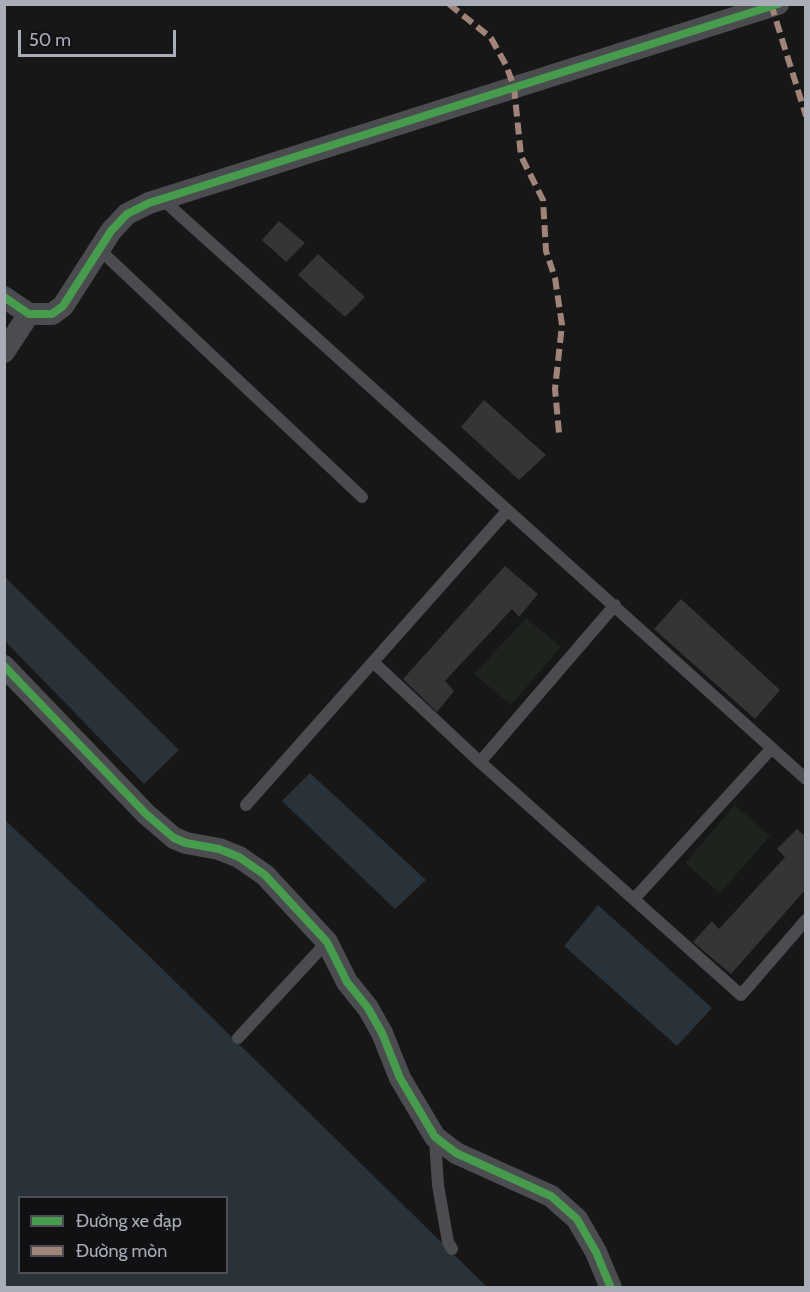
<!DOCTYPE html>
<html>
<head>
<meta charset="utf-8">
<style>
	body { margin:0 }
	#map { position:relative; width:810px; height:1292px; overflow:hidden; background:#171717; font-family:Cabin,sans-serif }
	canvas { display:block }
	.frame { position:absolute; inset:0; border:6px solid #a8adb8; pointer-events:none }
	.legend { position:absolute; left:18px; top:1196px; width:210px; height:78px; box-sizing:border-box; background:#111113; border:2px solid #4d4f55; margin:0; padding:8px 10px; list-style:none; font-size:18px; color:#a8adb8 }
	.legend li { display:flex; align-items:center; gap:12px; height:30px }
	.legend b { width:30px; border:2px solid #4d4f55 }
	.scale { position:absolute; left:18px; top:30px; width:158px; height:27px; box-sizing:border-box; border:3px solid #a8adb8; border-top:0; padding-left:8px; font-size:18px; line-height:21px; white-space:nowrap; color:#a8adb8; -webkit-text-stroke:4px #111113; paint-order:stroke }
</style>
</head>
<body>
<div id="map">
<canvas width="810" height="1292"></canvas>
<div class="frame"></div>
<ul class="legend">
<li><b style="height:8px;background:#469c4c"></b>Đường xe đạp</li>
<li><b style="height:8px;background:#a18479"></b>Đường mòn</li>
</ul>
<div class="scale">50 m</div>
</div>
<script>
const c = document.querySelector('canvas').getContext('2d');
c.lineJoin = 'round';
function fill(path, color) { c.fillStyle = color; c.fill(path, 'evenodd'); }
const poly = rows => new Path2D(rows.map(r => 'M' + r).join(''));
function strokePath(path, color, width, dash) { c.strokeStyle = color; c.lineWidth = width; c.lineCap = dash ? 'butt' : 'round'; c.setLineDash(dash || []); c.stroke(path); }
const green = poly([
	[526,618,561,647,511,705,474,674],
	[735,805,770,836,720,893,685,863]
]);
const water = poly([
	[5,577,179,750,144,784,5,641],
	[310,773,426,880,395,909,282,801],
	[4,819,147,954,487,1287,5,1287],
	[20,1198,226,1198,226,1272,20,1272],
	[598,905,712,1008,677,1046,564,946]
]);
const building = poly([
	[279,221,305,243,286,262,262,240],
	[318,254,365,297,345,317,298,275],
	[484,400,546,455,519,480,461,427],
	[505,566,538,594,519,617,512,609,445,681,454,691,437,712,403,679],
	[681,599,780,690,755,719,654,629],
	[797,829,806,837,806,889,731,974,693,942,712,921,719,929,785,857,777,849]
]);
const lane = poly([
	[162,199,806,779],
	[101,251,362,497],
	[373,662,480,762,741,995,806,920],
	[480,762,615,605],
	[246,805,507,511],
	[634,899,772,748],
	[238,1038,327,942],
	[435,1138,438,1185,448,1242,452,1249]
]);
const street = poly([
	[4,297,29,314,52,314,63,306,111,231,127,214,149,203,778,4],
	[4,352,29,314],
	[4,666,146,814,174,838,186,843,219,849,239,857,265,875,327,942,347,982,368,1008,382,1033,400,1078,435,1137,456,1153,551,1196,577,1219,596,1252,611,1288]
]);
const quiet = poly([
	[449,4,491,38,506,65,514,87,521,156,543,200,546,251,555,278,562,325,555,389,559,433],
	[771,4,806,116]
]);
const cycleway = poly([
	[4,297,29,314,52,314,63,306,111,231,127,214,149,203,778,4],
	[4,666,146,814,174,838,186,843,219,849,239,857,265,875,327,942,347,982,368,1008,382,1033,400,1078,435,1137,456,1153,551,1196,577,1219,596,1252,611,1288]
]);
fill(green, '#1d241e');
fill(water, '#2a3239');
fill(building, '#353536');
strokePath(lane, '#4b4c50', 12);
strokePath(street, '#4b4c50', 22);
strokePath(quiet, '#a18479', 6, [12, 6]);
strokePath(cycleway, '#469c4c', 8);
</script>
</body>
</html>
